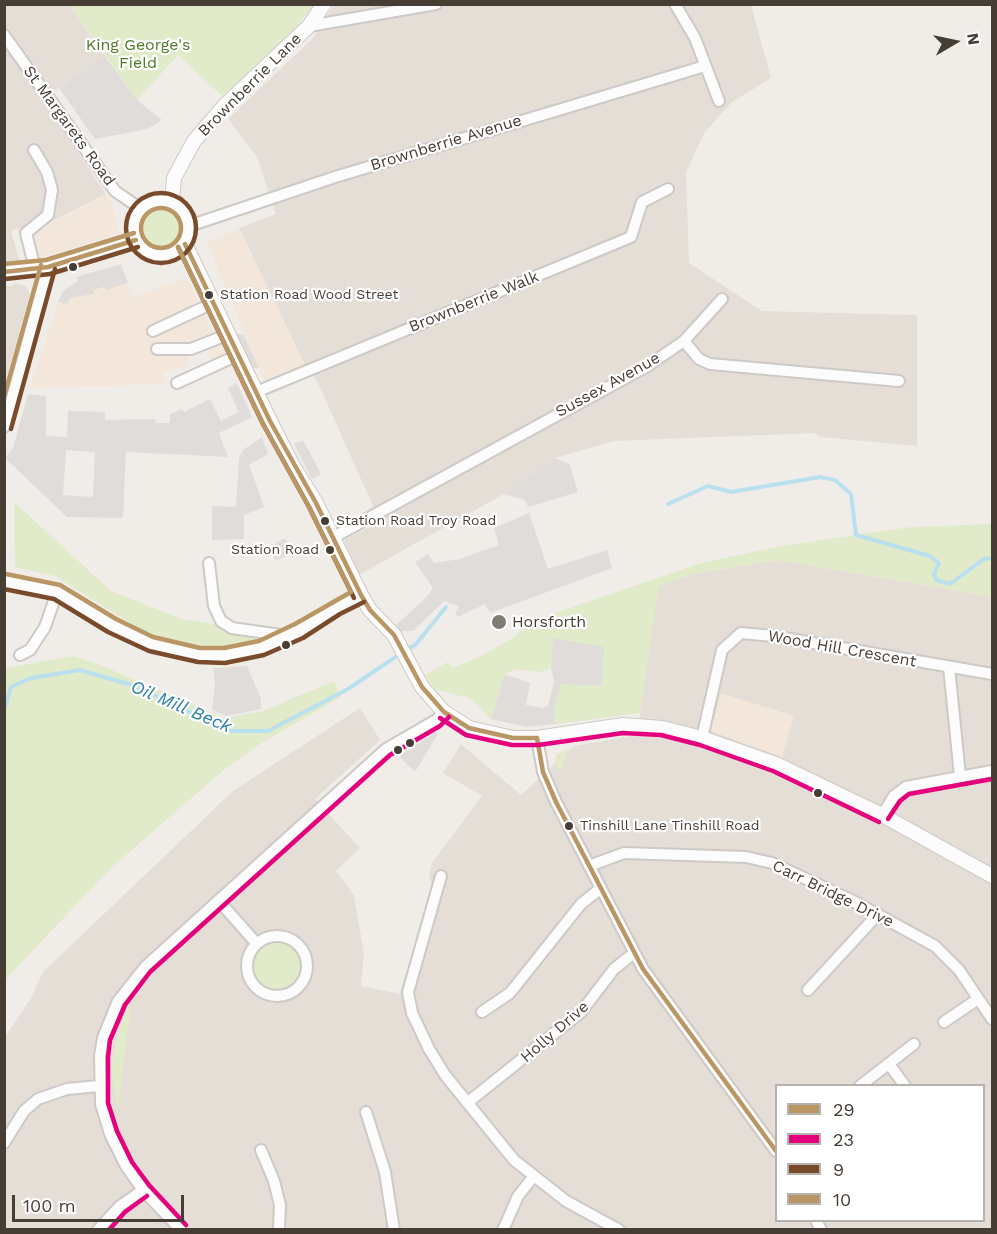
<!DOCTYPE html>
<html>
<head>
<meta charset="utf-8">
<style>
	body { margin:0 }
	#map { position:relative; width:997px; height:1234px; overflow:hidden; background:#f0ede9; font-family:"Work Sans",sans-serif }
	canvas { display:block }
	.frame { position:absolute; inset:0; border:6px solid #463e35; pointer-events:none }
	.legend { position:absolute; left:775px; top:1084px; width:210px; height:138px; box-sizing:border-box; background:#fff; border:2px solid #b5b2ae; margin:0; padding:8px 10px; list-style:none; font-size:18px; color:#463e35 }
	.legend li { display:flex; align-items:center; gap:12px; height:30px }
	.legend b { width:30px; border:2px solid #b5b2ae }
	.north { position:absolute; left:925px; top:12px; width:60px; height:60px; -webkit-text-stroke:4px #fff; paint-order:stroke; rotate:81deg; font-size:16px; font-weight:700; line-height:24px; text-align:center; color:#463e35 }
	.north::after { content:''; display:block; margin:auto; width:21px; height:27px; background:#463e35; clip-path:polygon(50% 0,100% 100%,50% 72%,0 100%) }
	.scale { position:absolute; left:12px; top:1195px; width:172px; height:27px; box-sizing:border-box; border:3px solid #463e35; border-top:0; padding-left:8px; font-size:18px; line-height:21px; white-space:nowrap; color:#463e35; -webkit-text-stroke:4px #fff; paint-order:stroke }
</style>
</head>
<body>
<div id="map">
<canvas width="997" height="1234"></canvas>
<div class="frame"></div>
<ul class="legend">
<li><b style="height:8px;background:#ba9665"></b>29</li>
<li><b style="height:8px;background:#e5007d"></b>23</li>
<li><b style="height:8px;background:#7a4b2a"></b>9</li>
<li><b style="height:8px;background:#ba9665"></b>10</li>
</ul>
<div class="north">N</div>
<div class="scale">100 m</div>
</div>
<script>
const c = document.querySelector('canvas').getContext('2d');
c.lineJoin = 'round';
function fill(path, color) { c.fillStyle = color; c.fill(path, 'evenodd'); }
const poly = rows => new Path2D(rows.map(r => 'M' + r).join(''));
function strokePath(path, color, width, dash) { c.strokeStyle = color; c.lineWidth = width; c.lineCap = dash ? 'butt' : 'round'; c.setLineDash(dash || []); c.stroke(path); }
function drawText(font, color, halo, rows, align = 'center') {
  c.font = font + ' "Work Sans",sans-serif'; c.lineWidth = 4.5; c.setLineDash([]); c.textBaseline = 'middle'; c.strokeStyle = halo; c.fillStyle = color; for (const [text, x, y, turn = 0] of rows) {
    c.save(); c.translate(x, y); c.rotate((+turn || 0) * Math.PI / 180); c.textAlign = isNaN(turn) ? turn : align; if (halo) c.strokeText(text, 0, 0); c.fillText(text, 0, 0); c.restore();
  }
}
const residential = poly([
	[5,5,70,5,104,55,43,99,106,194,51,222,11,230,20,263,5,264],
	[334,5,751,5,771,78,731,103,705,132,686,172,689,263,762,311,917,315,917,446,820,437,815,433,614,441,555,458,504,494,359,575,344,540,380,522,318,383,305,365,239,228,276,214,257,157,228,119,313,38],
	[13,283,26,286,30,294,5,384,5,286,13,286],
	[779,560,992,597,992,1229,5,1230,5,1037,31,998,43,972,233,791,360,708,380,740,315,799,360,848,336,871,354,895,364,954,361,986,400,994,432,884,429,877,432,863,482,796,443,773,461,744,521,795,574,746,637,735,658,586,693,574],
	[776,1086,984,1086,984,1220,776,1220]
]);
const commercial = poly([
	[106,194,112,203,119,233,39,259,32,234],
	[239,228,305,365,265,382,207,243],
	[183,279,190,283,224,355,212,361,203,340,182,345,191,366,181,367,163,373,166,384,30,388,58,302,67,304,70,298,93,294,93,290,104,287,106,290,128,283,133,297],
	[721,693,794,716,782,757,711,731]
]);
const green = poly([
	[70,5,314,5,286,38,222,96,178,55,137,100],
	'142 228a20 20 0 1 1 40 0a20 20 0 1 1-40 0Z',
	[14,502,111,591,182,619,219,625,258,640,223,647,188,648,151,636,55,576,15,567],
	[992,524,992,597,779,560,693,574,659,586,640,713,556,724,554,709,561,684,553,638,551,668,540,672,515,669,505,674,491,719,472,699,435,689,425,675,448,662,453,668,485,654,514,637,532,621,698,564,775,547,911,527],
	[72,656,93,662,224,718,263,711,334,681,341,697,263,742,225,769,111,868,5,980,5,673,6,668],
	[569,748,560,773,555,762,556,755],
	'253 966a24 24 0 1 1 48 0a24 24 0 1 1-48 0Z',
	[131,1005,118,1112,111,1072,113,1055,122,1020]
]);
const parking = poly([
	[104,55,137,100,162,120,147,129,95,139,59,88],
	[121,264,128,283,106,290,104,287,93,290,94,294,70,298,67,304,58,302,63,291,78,281,76,277],
	[236,333,244,335,259,368,251,368],
	[237,383,252,417,219,433,228,457,126,452,123,518,67,517,5,458,13,448,28,394,46,396,46,436,67,437,68,411,105,412,105,420,155,419,156,423,170,423,170,414,182,409,184,412,210,399,221,421,239,412,228,388],
	[66,450,95,452,93,497,63,495],
	[262,437,268,454,249,465,264,507,244,515,244,539,212,540,212,506,236,507,239,458,243,450],
	[303,440,321,474,312,479,294,444],
	[555,458,570,465,578,492,528,507,525,500,504,494],
	[529,513,548,569,607,550,612,568,490,613,485,604,458,617,455,613,459,606,444,601,413,631,401,631,396,625,426,598,433,588,415,562,428,554,434,563,460,559,499,545,494,528],
	[285,538,293,552,276,561,268,547],
	[553,638,604,647,602,686,561,684,554,709,556,724,526,727,491,719,505,674,530,683,526,705,543,708,548,706,554,681,551,668],
	[247,666,261,699,261,709,226,716,212,710,215,682,213,668],
	[436,732,438,734,415,772,399,756]
]);
const stream = poly([
	[668,504,708,486,731,492,820,477,835,480,851,494,856,535,930,556,939,563,934,574,936,580,950,584,984,559,992,558],
	[407,650,416,644,446,607],
	[4,711,11,687,31,678,80,670,135,686,229,731,268,731,348,689,400,654]
]);
const minor = poly([
	[675,4,695,38,719,101],
	[309,26,436,4],
	[4,35,115,191,141,209],
	[34,150,47,172,52,190,48,215,26,233,35,269],
	[189,226,335,177,705,66],
	[153,331,213,303],
	[684,341,722,299],
	[157,349,191,349,229,334],
	[177,383,238,355],
	[256,392,631,237,642,202,668,189],
	[4,427,48,267],
	[334,537,649,365,684,341,699,359,710,364,899,381],
	[209,563,214,606,221,621,232,628,288,636],
	[20,655,30,650,45,627,57,592],
	[949,667,960,776],
	[537,738,543,772,556,802,643,969,776,1151],
	[702,738,722,650,741,633,773,636,992,674],
	[882,815,894,796,906,787,992,771],
	[589,866,624,853,746,857,772,863,849,899,935,946,959,970,992,1019],
	[441,876,408,992,412,1013,429,1049,445,1075,514,1160,566,1201,619,1230],
	[219,901,257,944],
	'247 966a30 30 0 1 1 60 0a30 30 0 1 1-60 0Z',
	[808,990,878,914],
	[482,1012,510,993,581,904,601,888],
	[944,1022,978,999],
	[889,1064,905,1086],
	[860,1086,914,1044],
	[467,1103,581,1012,614,969,634,953],
	[366,1112,385,1172,394,1230],
	[4,1143,24,1111,38,1099,67,1089,99,1086],
	[261,1150,274,1181,280,1205,279,1230],
	[816,1220,821,1230],
	[98,1230,120,1206,143,1190],
	[181,1230,143,1190,126,1166,110,1134,101,1104,100,1056,103,1038,118,1001,145,967,386,749,436,720,444,712],
	[503,1230,518,1196,534,1176]
]);
const tertiary = poly([
	'133 228a28 28 0 1 1 56 0a28 28 0 1 1-56 0Z',
	[172,202,174,178,194,141,225,105,309,26,324,4],
	[185,244,270,421,293,466,316,503,361,595,370,610,394,635,422,687,444,712,469,728,513,738,537,738,623,725,662,728,702,738,776,764,882,815,992,876],
	[4,272,48,267,136,240],
	[4,581,57,592,112,626,151,644,199,655,225,656,261,648,299,631,336,607,361,595]
]);
const bus1 = poly([
	[185,244,270,421,316,503,361,595,370,610,394,635,422,687,444,712,469,728,513,738,537,738],
	[4,272,48,267,136,240],
	[537,738,543,772,556,802,643,969,776,1151]
]);
const bus2 = poly([
	[440,718,466,735,512,745,538,745,623,733,661,735,700,745,773,771,879,822],
	[888,819,900,801,909,794,992,779],
	[186,1225,149,1185,132,1162,117,1131,108,1103,108,1057,110,1040,125,1005,150,972,390,755,440,726,449,717],
	[109,1230,125,1212,147,1196]
]);
const bus3 = poly([
	'126 228a35 35 0 1 1 70 0a35 35 0 1 1-70 0Z',
	[178,247,263,424,309,507,354,598],
	[5,279,50,274,138,247],
	[11,429,55,269],
	[4,589,54,599,108,632,149,651,198,662,225,663,264,655,303,638,340,614,364,602]
]);
const bus4 = poly([
	'141 228a20 20 0 1 1 40 0a20 20 0 1 1-40 0Z',
	[4,264,46,260,134,233],
	[4,397,41,265],
	[6,574,60,585,116,619,153,637,200,648,224,648,259,641,295,624,351,592,309,507,263,424,178,247]
]);
const markers = [
	[73,267,5,"#463e35"],
	[209,295,5,"#463e35"],
	[325,521,5,"#463e35"],
	[330,550,5,"#463e35"],
	[499,622,8,"#827b74"],
	[286,645,5,"#463e35"],
	[410,743,5,"#463e35"],
	[398,750,5,"#463e35"],
	[818,793,5,"#463e35"],
	[569,826,5,"#463e35"]
];
const busNames = [
	["Station Road Wood Street",220,295],
	["Station Road Troy Road",336,521],
	["Station Road",319,550,"right"],
	["Tinshill Lane Tinshill Road",580,826]
];
const parkNames = [
	["King George's",138,45],
	["Field",138,63]
];
const streetNames = [
	["Brownberrie Lane",250,85,-45],
	["St Margarets Road",69,126,54],
	["Brownberrie Avenue",446,143,-17],
	["Brownberrie Walk",474,302,-22],
	["Sussex Avenue",608,385,-29],
	["Wood Hill Crescent",842,649,10],
	["Carr Bridge Drive",833,894,26],
	["Holly Drive",555,1032,-41]
];
const poiNames = [
	["Horsforth",512,622]
];
const waterNames = [
	["Oil Mill Beck",181,707,23]
];
fill(residential, '#e4ded6');
fill(commercial, '#f3e7dc');
fill(green, '#e1eac9');
fill(parking, '#dfdcd9');
strokePath(stream, '#b9e0ef', 4);
strokePath(minor, '#cdc9c5', 14);
strokePath(tertiary, '#cdc9c5', 16);
strokePath(minor, '#fdfcfc', 10);
strokePath(tertiary, '#fdfcfc', 14);
strokePath(bus1, '#ba9665', 4.5);
strokePath(bus2, '#e5007d', 4.5);
strokePath(bus3, '#7a4b2a', 4.5);
strokePath(bus4, '#ba9665', 4.5);
for (const [x, y, r, color] of markers) { const dot = new Path2D(); dot.arc(x, y, r, 0, 2 * Math.PI); c.fillStyle = color; c.fill(dot); strokePath(dot, '#fff', 2); }
drawText('14px', '#463e35', '#fff', busNames, 'left');
drawText('16px', '#507927', '#fff', parkNames);
drawText('16px', '#463e35', '#fff', streetNames);
drawText('16px', '#463e35', '#fff', poiNames, 'left');
drawText('italic 18px', '#297fa4', '#fff', waterNames);
</script>
</body>
</html>
